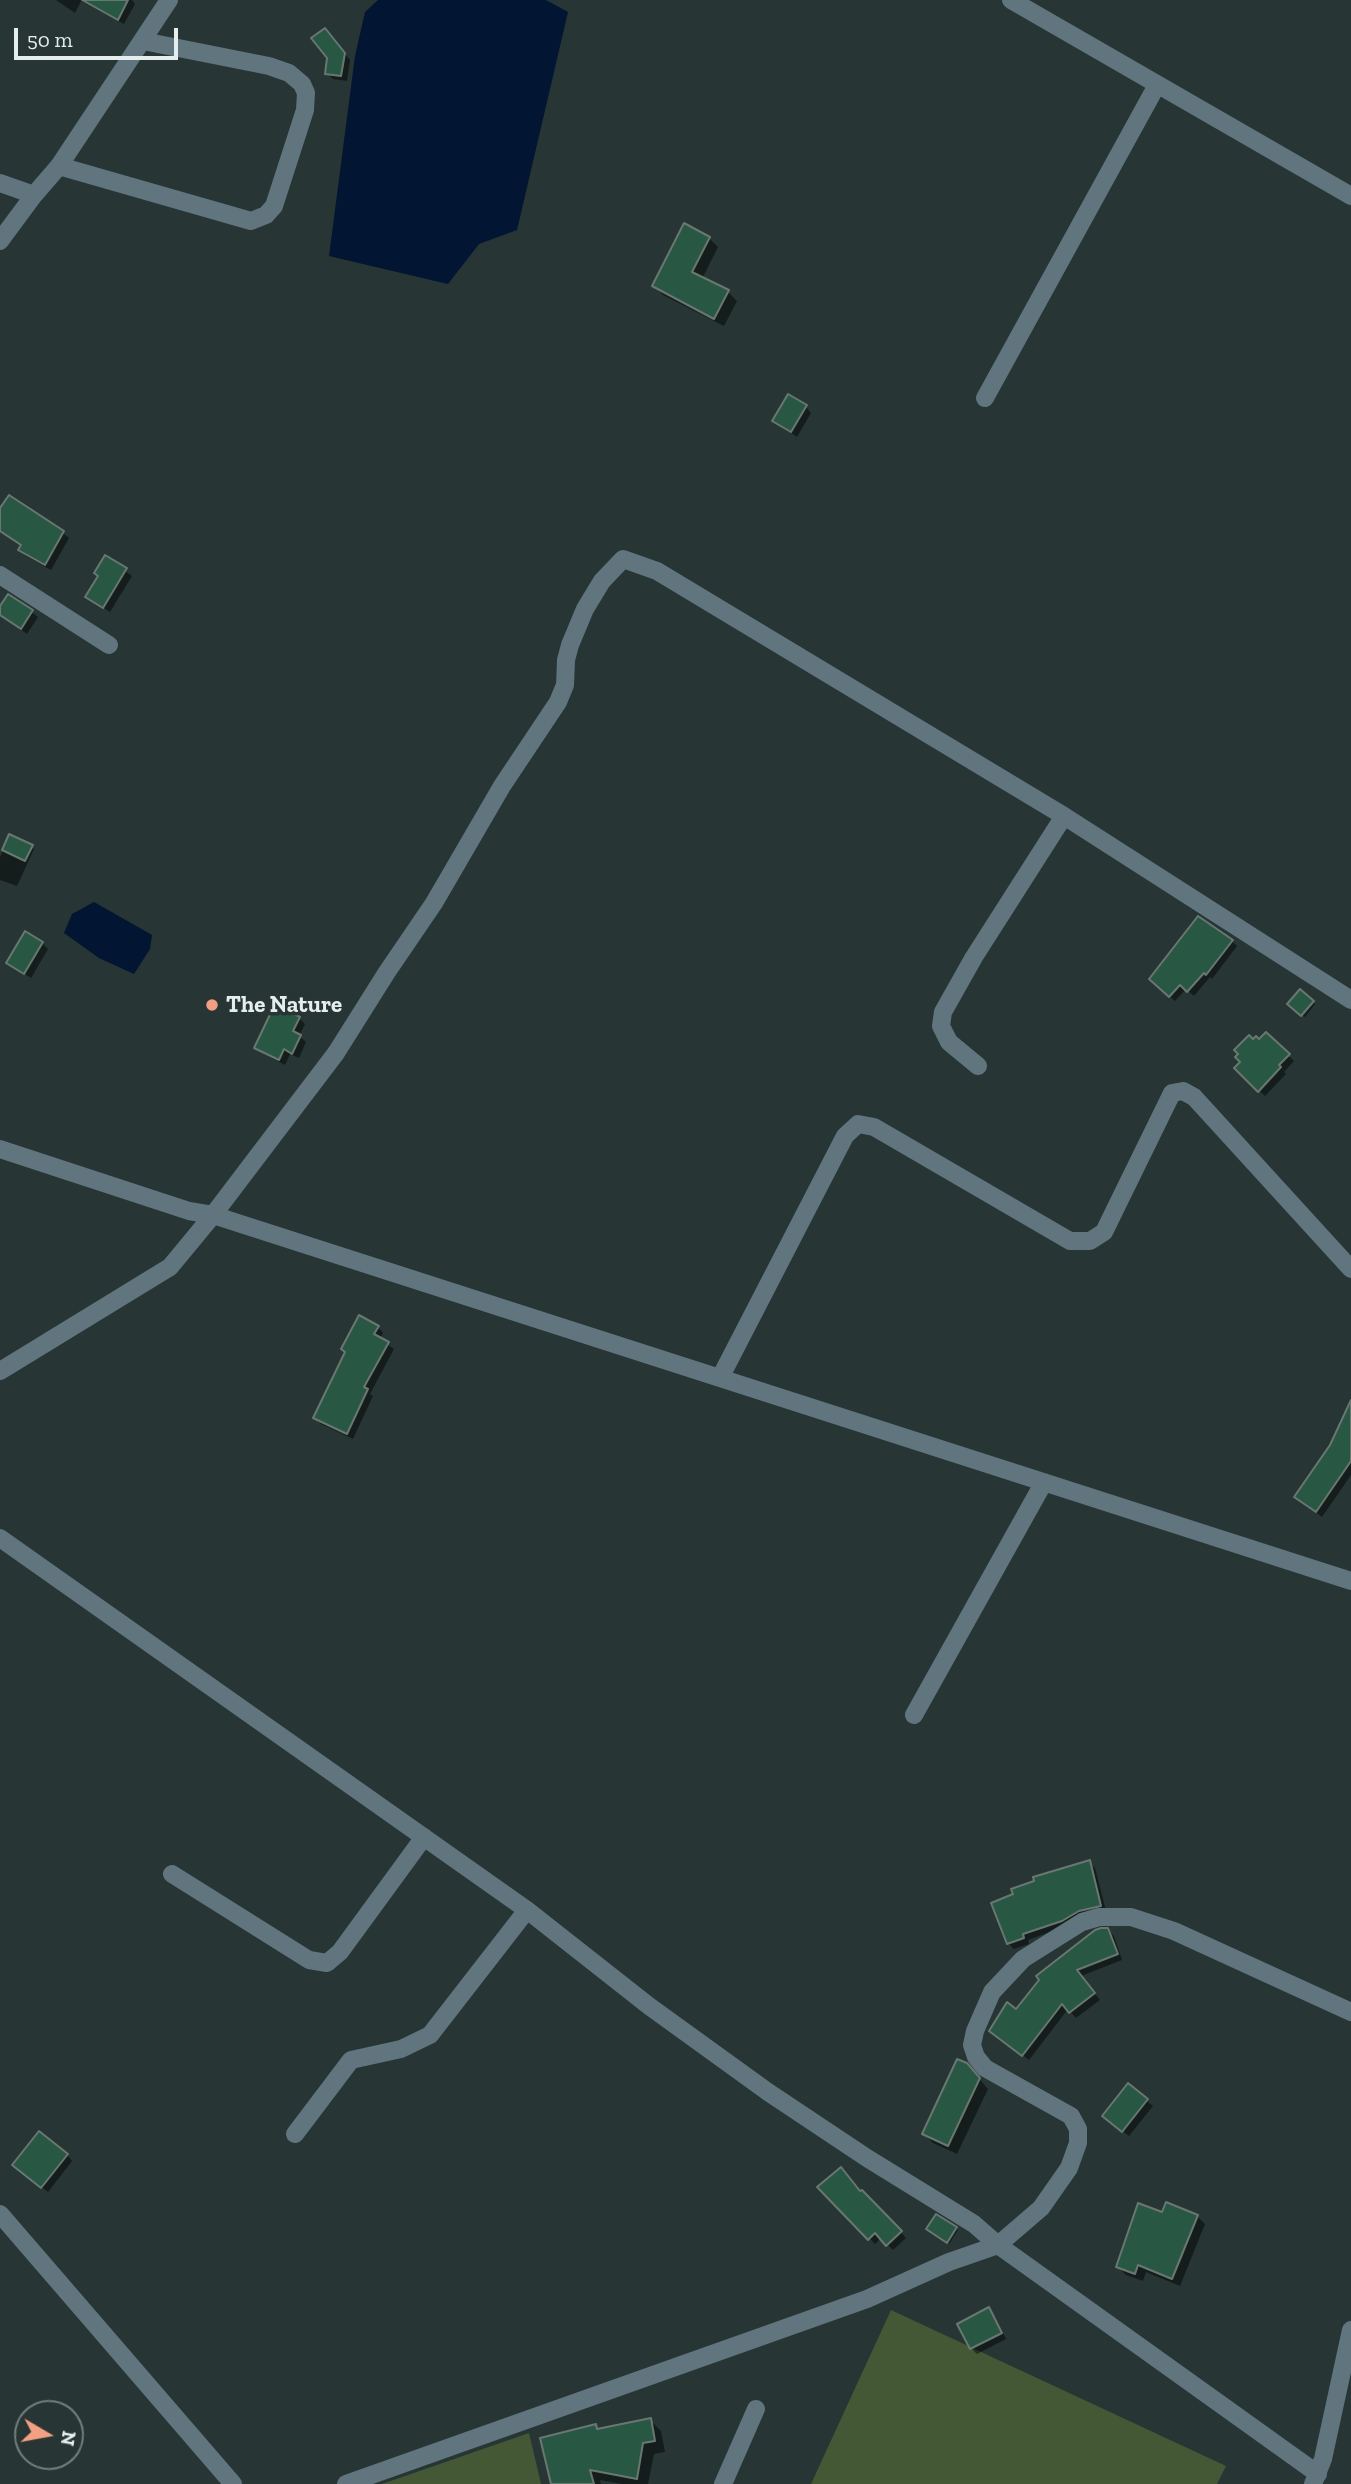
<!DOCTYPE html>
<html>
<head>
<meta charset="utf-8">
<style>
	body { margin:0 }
	#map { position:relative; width:1351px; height:2484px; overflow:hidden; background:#273535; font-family:"Zilla Slab",serif }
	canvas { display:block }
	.north { position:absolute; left:14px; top:2400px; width:70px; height:70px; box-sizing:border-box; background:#273535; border:2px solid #737f7f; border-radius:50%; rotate:100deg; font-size:19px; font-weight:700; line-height:28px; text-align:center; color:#e5eded }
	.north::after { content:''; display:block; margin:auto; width:24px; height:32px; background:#f39f83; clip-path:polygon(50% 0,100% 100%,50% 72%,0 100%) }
	.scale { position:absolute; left:14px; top:28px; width:164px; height:32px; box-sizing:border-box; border:4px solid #e5eded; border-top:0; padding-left:9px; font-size:21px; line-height:24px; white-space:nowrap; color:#e5eded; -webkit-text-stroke:5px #273535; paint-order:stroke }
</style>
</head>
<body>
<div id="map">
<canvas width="1351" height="2484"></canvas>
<div class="north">N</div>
<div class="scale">50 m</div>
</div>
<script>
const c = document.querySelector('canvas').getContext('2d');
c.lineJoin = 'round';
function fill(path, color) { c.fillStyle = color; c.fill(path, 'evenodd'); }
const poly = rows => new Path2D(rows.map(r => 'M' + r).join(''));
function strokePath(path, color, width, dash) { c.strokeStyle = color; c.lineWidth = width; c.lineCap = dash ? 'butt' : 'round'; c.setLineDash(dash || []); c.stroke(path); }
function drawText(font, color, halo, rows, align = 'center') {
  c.font = font + ' "Zilla Slab",serif'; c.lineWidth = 7; c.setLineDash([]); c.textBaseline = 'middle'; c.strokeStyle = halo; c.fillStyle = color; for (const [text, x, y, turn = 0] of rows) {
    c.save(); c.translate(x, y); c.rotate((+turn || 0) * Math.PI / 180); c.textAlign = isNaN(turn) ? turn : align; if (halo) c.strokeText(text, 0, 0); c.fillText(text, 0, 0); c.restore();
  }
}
const green = poly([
	[891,2310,1226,2466,1217,2484,811,2484],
	[529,2433,541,2484,382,2484]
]);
const water = poly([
	[378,0,546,0,568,12,517,230,479,244,448,284,329,256,355,56,365,12],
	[94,902,152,935,150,949,134,974,99,958,64,933,72,914]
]);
const shadow = poly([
	[56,0,132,0,135,4,124,24,81,1,75,13],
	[330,36,350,60,347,81,333,79,327,73],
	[709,238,718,247,702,279,728,292,737,301,724,326,663,295,654,286],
	[806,407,811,413,797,437,774,421],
	[0,511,63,533,69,538,51,570,26,556,20,550,22,546,0,531],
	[106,557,132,576,110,612,88,597,100,576],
	[9,596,38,617,27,634,0,614,0,609],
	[10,836,34,849,17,886,0,880,0,857],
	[1232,941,1237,946,1212,979,1210,977,1194,996,1186,989,1175,1001,1151,979],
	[42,943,48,949,31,978,8,963],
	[1300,991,1315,1004,1305,1017,1290,1004],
	[299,1018,305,1024,299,1036,306,1042,299,1058,290,1054,285,1065,262,1053,256,1047],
	[1266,1034,1294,1061,1284,1072,1286,1074,1265,1096,1236,1068,1253,1042,1259,1041],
	[378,1327,383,1333,380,1339,394,1349,370,1394,373,1396,353,1439,321,1424,315,1418],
	[1351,1413,1351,1475,1322,1517,1296,1497],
	[1089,1862,1095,1868,1106,1911,1028,1940,1029,1944,1014,1949,1008,1943],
	[1107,1930,1114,1936,1122,1960,1081,1976,1100,2000,1076,2018,1068,2009,1029,2060,997,2036],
	[976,2075,988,2089,957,2154,933,2143,924,2134],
	[1128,2086,1153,2106,1129,2136,1110,2121],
	[67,2155,72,2161,48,2192,20,2170],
	[820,2187,862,2192,906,2238,893,2250,881,2238,875,2244],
	[1163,2214,1197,2216,1205,2224,1180,2286,1146,2272,1143,2281,1126,2275,1118,2267],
	[956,2228,958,2230,949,2244,930,2231],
	[988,2309,994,2315,1006,2339,977,2354,971,2348],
	[650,2420,661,2431,665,2452,654,2454,648,2484,622,2484,600,2480,601,2484,553,2484,595,2426,600,2430]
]);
const building = poly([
	[82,0,128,0,118,20,82,0],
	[325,28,345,53,341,76,325,74,327,58,311,38,325,28],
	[684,223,710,237,692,272,729,290,714,319,652,286,684,223],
	[788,394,807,405,791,432,772,421,788,394],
	[9,495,64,531,45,565,18,550,21,545,0,531,0,508,9,495],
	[105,555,127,568,103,608,85,597,98,576,94,573,105,555],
	[8,594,33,610,21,629,0,615,0,606,8,594],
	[9,834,33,845,25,861,2,850,9,834],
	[1198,916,1233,940,1206,975,1204,973,1187,992,1180,985,1169,997,1149,979,1198,916],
	[25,931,43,942,24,974,6,963,25,931],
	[1300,989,1314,1001,1301,1016,1287,1004,1300,989],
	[275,1004,300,1017,293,1031,301,1035,292,1054,284,1049,279,1060,254,1048,275,1004],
	[1266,1032,1290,1054,1279,1065,1281,1067,1258,1092,1234,1068,1240,1062,1235,1057,1238,1054,1234,1050,1249,1035,1253,1039,1256,1036,1259,1039,1266,1032],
	[359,1315,379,1326,374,1334,389,1342,364,1387,368,1389,347,1434,313,1418,345,1352,341,1349,359,1315],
	[1351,1400,1351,1461,1316,1512,1294,1497,1330,1445,1351,1400],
	[1090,1860,1101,1906,1079,1911,1062,1921,1023,1934,1024,1938,1007,1944,991,1903,1013,1894,1011,1889,1034,1881,1033,1877,1090,1860],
	[1101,1928,1108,1928,1118,1954,1077,1970,1095,1993,1069,2013,1062,2004,1022,2056,989,2031,1007,2002,1016,2009,1039,1980,1036,1976,1095,1930,1101,1928],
	[957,2059,967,2063,980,2078,948,2146,922,2134,957,2059],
	[1128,2083,1148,2099,1122,2132,1102,2116,1128,2083],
	[39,2131,68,2154,41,2188,12,2165,39,2131],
	[841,2167,860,2191,862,2190,902,2231,886,2246,875,2233,868,2240,817,2187,841,2167],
	[1166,2202,1198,2215,1172,2279,1138,2265,1135,2274,1116,2267,1138,2203,1162,2212,1166,2202],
	[936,2214,957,2227,947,2243,926,2229,936,2214],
	[989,2307,1002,2333,970,2349,957,2324,989,2307],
	[651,2418,655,2441,643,2443,637,2479,590,2470,594,2484,551,2484,540,2438,596,2424,597,2429,651,2418]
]);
const minor = poly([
	[1011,0,1351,196],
	[59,166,251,221,266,215,274,206,305,110,306,93,302,84,289,73,269,66,143,41],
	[0,183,34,195],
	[0,241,34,195,59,166,169,0],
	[985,398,1157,85],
	[0,575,109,645],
	[978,1066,949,1042,941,1026,943,1012,974,957,1064,816],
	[0,1149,189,1211,213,1215,1351,1581],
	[0,1371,170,1267,213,1215,336,1053,387,972,434,903,502,786,558,702,565,685,566,660,570,645,585,609,602,581,623,559,657,571,1064,816,1351,1000],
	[720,1378,845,1136,858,1124,874,1127,1070,1241,1090,1241,1104,1232,1172,1093,1183,1091,1194,1097,1351,1269],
	[0,1538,527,1910,649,2006,768,2092,867,2158,974,2224,998,2245,1318,2474],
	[914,1715,1044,1482],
	[172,1874,309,1960,327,1963,340,1952,424,1837],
	[295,2134,351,2060,401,2049,430,2035,527,1910],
	[0,2214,233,2484],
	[346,2484,867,2299,949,2262,998,2245,1041,2208,1069,2168,1078,2143,1078,2129,1071,2116,985,2068,976,2057,972,2045,975,2031,992,1992,1023,1959,1082,1922,1099,1917,1131,1917,1174,1931,1351,2012],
	[723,2484,756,2409],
	[1313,2484,1323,2459,1351,2330]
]);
const markers = [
	[212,1005,7,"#f39f83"]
];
const poiNames = [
	["The Nature",226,1005]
];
fill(green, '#445835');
fill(water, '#021532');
fill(shadow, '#0007');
fill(building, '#285844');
strokePath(building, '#6a7771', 2);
strokePath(minor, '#60757e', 18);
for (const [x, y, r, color] of markers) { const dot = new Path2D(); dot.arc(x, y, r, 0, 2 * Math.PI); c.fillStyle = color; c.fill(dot); strokePath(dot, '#273535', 2.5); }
drawText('bold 23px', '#e5eded', '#273535', poiNames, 'left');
</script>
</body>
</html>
